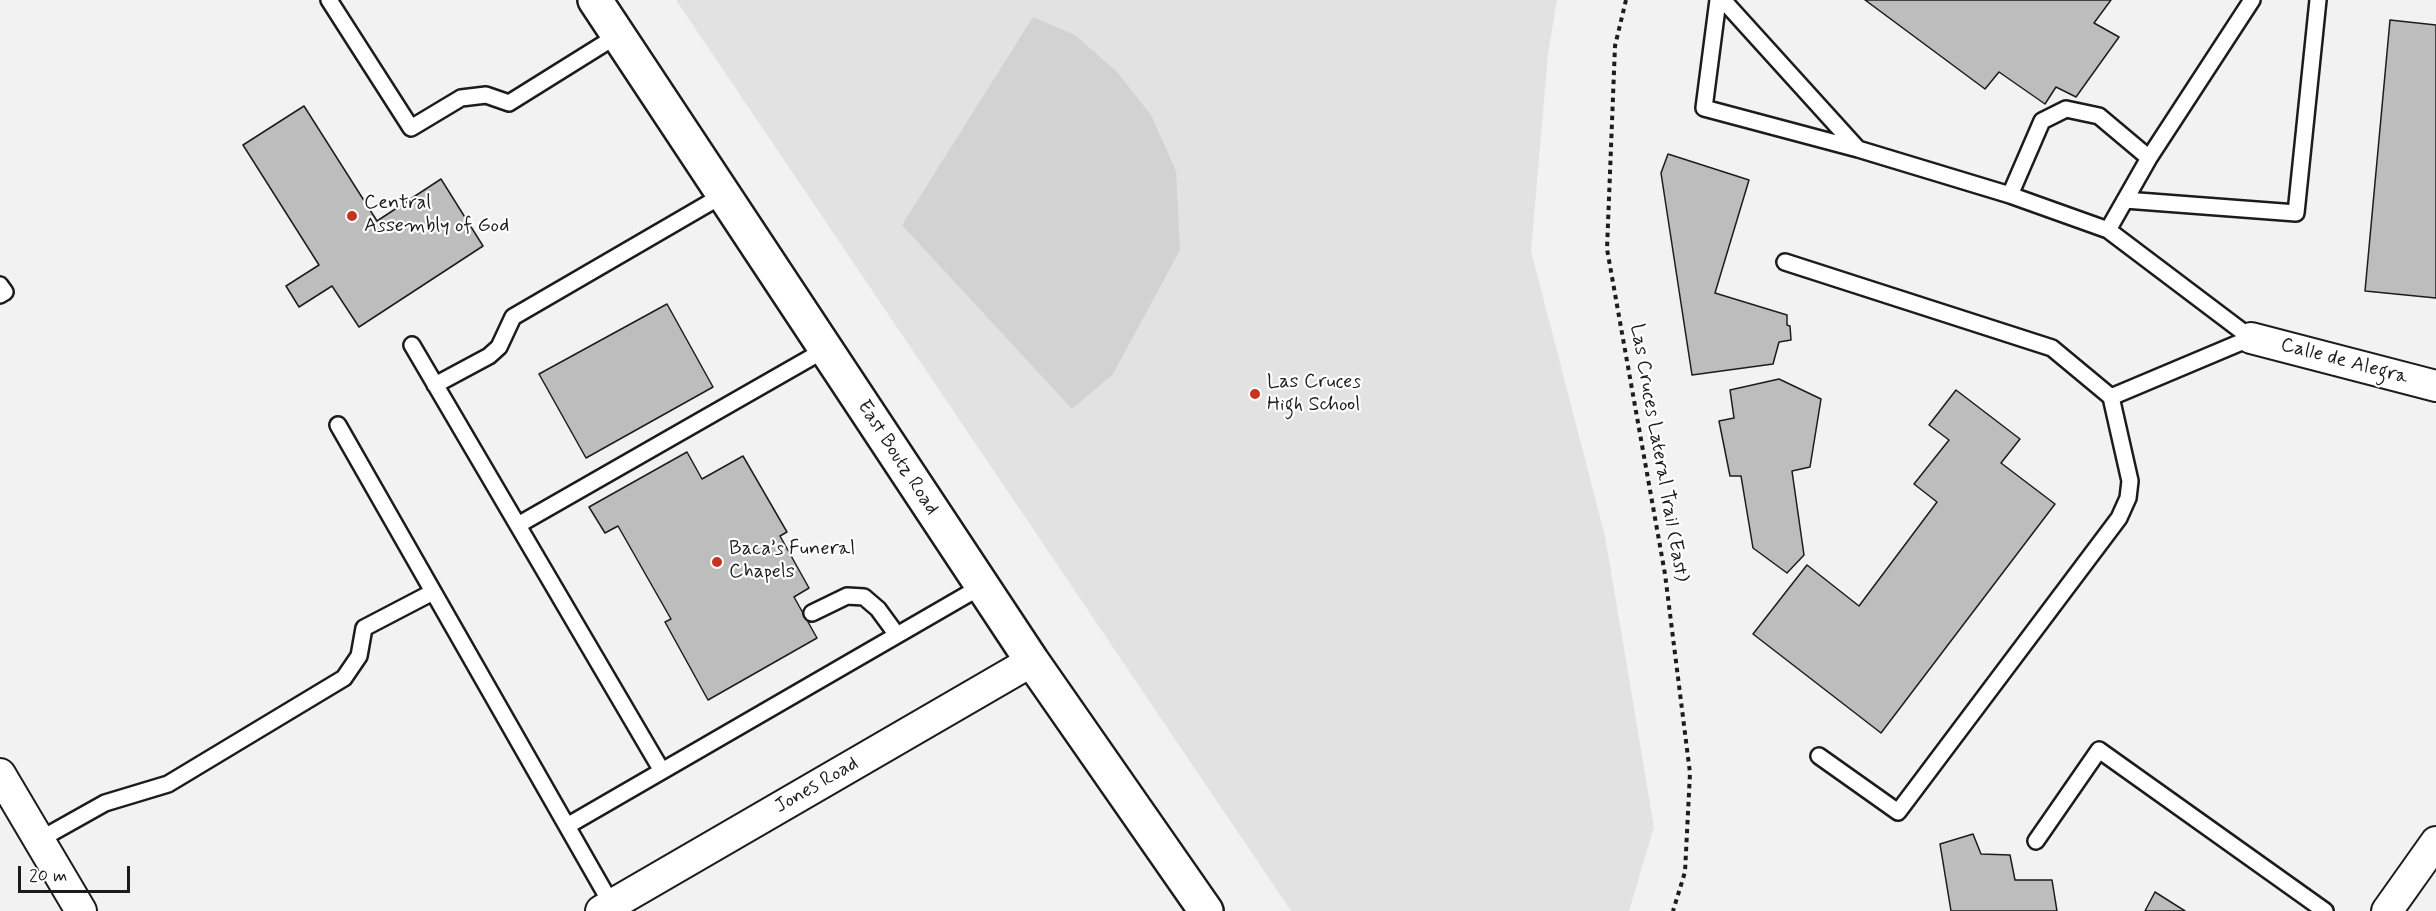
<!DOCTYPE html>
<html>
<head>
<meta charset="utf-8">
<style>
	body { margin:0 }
	#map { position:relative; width:2436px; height:911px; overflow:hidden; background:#f2f2f2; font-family:Mynerve,sans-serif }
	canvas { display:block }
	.scale { position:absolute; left:18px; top:866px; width:112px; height:27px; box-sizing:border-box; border:3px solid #1c1c1c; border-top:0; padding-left:8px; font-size:18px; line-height:21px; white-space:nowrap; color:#1c1c1c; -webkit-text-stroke:4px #fff; paint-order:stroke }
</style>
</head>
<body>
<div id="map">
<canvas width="2436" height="911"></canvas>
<div class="scale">20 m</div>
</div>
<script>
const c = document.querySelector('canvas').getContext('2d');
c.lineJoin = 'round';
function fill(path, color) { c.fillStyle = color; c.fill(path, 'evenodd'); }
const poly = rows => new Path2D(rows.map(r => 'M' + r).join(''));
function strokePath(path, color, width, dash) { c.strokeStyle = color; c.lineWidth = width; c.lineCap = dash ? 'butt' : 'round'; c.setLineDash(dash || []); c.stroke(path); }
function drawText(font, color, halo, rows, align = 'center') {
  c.font = font + ' Mynerve,sans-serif'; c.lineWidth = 4.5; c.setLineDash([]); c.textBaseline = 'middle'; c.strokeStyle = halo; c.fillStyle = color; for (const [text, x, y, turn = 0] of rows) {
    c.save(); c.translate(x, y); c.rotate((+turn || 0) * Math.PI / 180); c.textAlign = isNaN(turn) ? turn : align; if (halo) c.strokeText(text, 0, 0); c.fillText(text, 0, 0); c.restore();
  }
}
const built = poly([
	[676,0,1557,0,1548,54,1531,251,1605,536,1654,827,1629,911,1291,911]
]);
const green = poly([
	[1033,17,1075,35,1117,72,1151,115,1176,171,1180,250,1113,374,1072,409,902,225]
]);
const building = poly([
	[1865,0,2111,0,2094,23,2119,37,2076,97,2056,87,2045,104,1999,72,1985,89,1865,0],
	[2390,20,2436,25,2436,298,2365,291,2390,20],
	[304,106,377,221,441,179,483,246,359,327,332,286,299,307,286,286,319,265,243,145,304,106],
	[1668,154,1749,180,1715,293,1787,315,1787,325,1790,326,1791,340,1779,342,1773,364,1692,375,1661,173,1668,154],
	[667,304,713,387,586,458,539,374,667,304],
	[1779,379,1821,399,1810,467,1792,471,1804,555,1787,573,1753,548,1741,476,1730,476,1719,421,1734,418,1730,390,1779,379],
	[1956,390,2020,439,2001,463,2055,504,1881,733,1753,634,1807,565,1859,606,1937,502,1914,484,1949,440,1929,425,1956,390],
	[687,452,702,479,743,456,787,532,780,536,809,588,794,597,817,638,708,700,665,622,671,619,618,526,605,533,589,507,687,452],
	[1973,834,1981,854,2010,855,2015,880,2052,880,2057,911,1951,911,1940,844,1973,834],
	[2155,892,2185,911,2145,911,2155,892]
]);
const path = poly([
	[1626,0,1615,46,1607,249,1665,574,1690,773,1685,872,1673,911]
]);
const lane = poly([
	[329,0,411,128,461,98,486,95,509,103,618,35],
	[1718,0,1704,108,1858,149,2010,195,2108,230,2251,338],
	[1723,0,1858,149],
	[2010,195,2042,121,2066,109,2099,116,2149,158],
	[2125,200,2296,213,2318,0],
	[2108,230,2149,158,2252,0],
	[1785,262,2052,348,2111,397,2251,338],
	[0,285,5,292,0,295],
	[412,345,662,771],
	[435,385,489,356,499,347,513,317,723,195],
	[338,425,612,905],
	[518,525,826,349],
	[812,613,847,596,864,597,878,609,897,635],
	[1819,756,1898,812,2119,518,2128,498,2130,481,2111,397],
	[567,826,982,586],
	[39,840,105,803,168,784,344,678,359,656,364,628,433,592],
	[2036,841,2099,750,2325,911]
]);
const street = poly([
	[2251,338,2436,386],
	[0,774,81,911],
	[601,911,1032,661],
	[2387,911,2436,842]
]);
const secondary = poly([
	[595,0,1032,661,1206,911]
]);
const markers = [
	[352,216,6,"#c8321e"],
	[1255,394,6,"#c8321e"],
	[717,562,6,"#c8321e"]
];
const poiNames = [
	["Central",364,204],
	["Assembly of God",364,227],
	["Las Cruces",1267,383],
	["High School",1267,406],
	["Baca’s Funeral",729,550],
	["Chapels",729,573]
];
const streetNames = [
	["Calle de Alegra",2344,362,15],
	["Las Cruces Lateral Trail (East)",1658,453,80],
	["East Boutz Road",897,458,57],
	["Jones Road",817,786,-30]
];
fill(built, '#e2e2e2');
fill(green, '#d2d2d2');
fill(building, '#bdbdbd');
strokePath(building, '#1c1c1c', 1.5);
strokePath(lane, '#1c1c1c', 20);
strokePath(street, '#1c1c1c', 34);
strokePath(secondary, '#1c1c1c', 38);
strokePath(path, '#1c1c1c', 4, [4.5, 4.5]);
strokePath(lane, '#fff', 15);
strokePath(street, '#fff', 30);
strokePath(secondary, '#fff', 33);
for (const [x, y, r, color] of markers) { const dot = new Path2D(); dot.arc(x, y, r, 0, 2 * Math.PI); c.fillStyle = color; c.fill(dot); strokePath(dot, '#fff', 2); }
drawText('20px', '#1c1c1c', '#fff', poiNames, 'left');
drawText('20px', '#1c1c1c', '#fff', streetNames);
</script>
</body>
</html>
